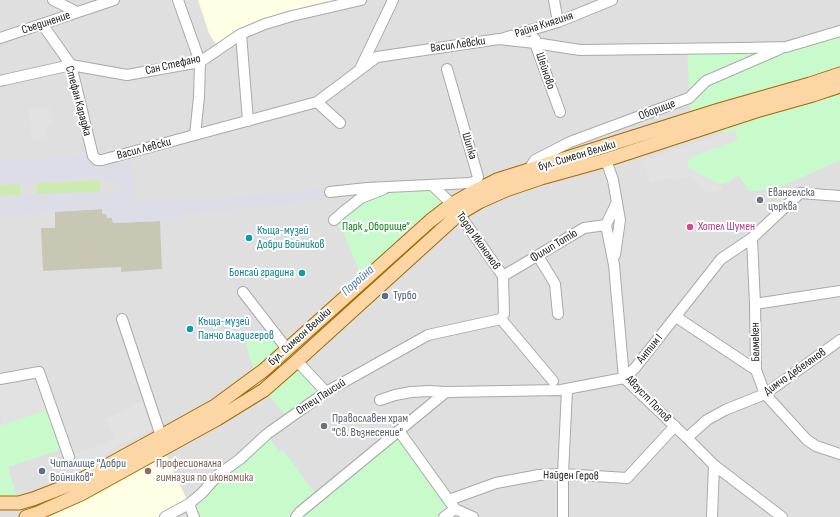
<!DOCTYPE html>
<html>
<head>
<meta charset="utf-8">
<style>
	body { margin:0 }
	canvas { display:block; background:#f2efe9 }
</style>
</head>
<body>
<canvas width="840" height="517"></canvas>
<script>
const c = document.querySelector('canvas').getContext('2d');
c.lineJoin = 'round';
function fill(path, color) { c.fillStyle = color; c.fill(path, 'evenodd'); }
const poly = rows => new Path2D(rows.map(r => 'M' + r).join(''));
function strokePath(path, color, width, dash) { c.strokeStyle = color; c.lineWidth = width; c.lineCap = dash ? 'butt' : 'round'; c.setLineDash(dash || []); c.stroke(path); }
function drawText(font, color, halo, rows, align = 'center') {
  c.font = font + ' "Sofia Sans Condensed",sans-serif'; c.lineWidth = 4; c.setLineDash([]); c.textBaseline = 'middle'; c.strokeStyle = halo; c.fillStyle = color; for (const [text, x, y, turn = 0] of rows) {
    c.save(); c.translate(x, y); c.rotate((+turn || 0) * Math.PI / 180); c.textAlign = isNaN(turn) ? turn : align; if (halo) c.strokeText(text, 0, 0); c.fillText(text, 0, 0); c.restore();
  }
}
const residential = poly([
	[0,0,840,0,840,517,0,517]
]);
const education = poly([
	[198,0,361,0,292,16,220,48,215,43,209,33],
	[163,449,189,504,165,517,41,517]
]);
const construction = poly([
	[102,209,106,214,112,218,113,223,160,221,162,269,121,272,121,267,43,271,41,228,55,228,55,212]
]);
const grass = poly([
	[100,180,100,192,37,194,36,183],
	[20,184,21,195,0,196,0,185]
]);
const park = poly([
	[840,31,840,74,691,119,687,49,786,47],
	[840,86,840,160,794,181,770,190,749,191,738,175,731,181,727,183,721,184,716,183,677,162,716,148,722,147,724,121],
	[432,185,452,204,363,281,342,229,332,223,343,212,391,187],
	[270,328,287,349,256,376,245,343],
	[297,361,326,392,288,419,264,390],
	[52,408,66,448,8,467,19,503,0,503,0,425],
	[399,431,455,509,444,517,194,517,189,504,267,434,279,452,283,450,318,497]
]);
const parking = poly([
	[49,108,54,124,46,126,47,139,32,140,29,109],
	[735,130,738,140,690,157,687,167,723,187,722,190,708,193,691,176,672,180,670,178,650,183,642,161],
	[39,372,52,408,3,425,0,414,0,379],
	[143,401,152,429,80,466,76,453,103,444,114,438,106,419]
]);
const plaza = poly([
	[127,153,131,160,135,201,210,200,330,187,331,197,323,200,220,212,181,213,179,216,179,222,175,222,174,218,161,219,160,221,113,223,112,218,107,218,106,214,102,214,102,209,39,212,38,214,0,215,0,196,119,191,118,180,105,181,105,179,0,185,0,161,93,156]
]);
const stream = poly([
	[367,286,393,263]
]);
const minor = poly([
	[53,0,77,12],
	[178,0,200,62,199,97,195,135],
	[554,0,558,22],
	[42,24,71,65,93,156,97,160,102,160,317,102,377,57,499,39,535,43,580,50,742,48,786,47,840,31],
	[241,34,248,121],
	[0,38,114,0],
	[504,38,558,22,612,0],
	[535,39,535,43,560,112],
	[360,69,393,0],
	[0,81,4,80,71,65,127,75,200,62,241,34,265,24,292,16,361,0],
	[317,102,340,123],
	[606,160,613,180,620,220,615,255],
	[528,171,535,160,570,142,689,98,706,81,780,49],
	[432,185,452,204,503,276,504,314,501,319,553,381],
	[330,192,367,188,470,183,476,181,478,177,447,69],
	[334,220,343,212,361,198,384,189],
	[606,225,614,265,624,378,687,438,714,465,712,517],
	[752,238,755,304,756,370,765,394,807,440,816,446,840,454],
	[538,256,555,284,558,314],
	[503,276,584,228,606,225,617,202],
	[243,292,287,349],
	[755,304,840,291],
	[676,317,756,370],
	[122,319,161,436],
	[297,361,326,392],
	[0,379,39,372,69,457],
	[380,400,395,395,411,392,429,391,446,392,561,390,624,378,635,368,721,259,752,238,800,193,840,196],
	[399,431,455,509,473,517],
	[687,438,707,420,725,410,765,394,840,340],
	[714,465,782,517],
	[449,500,496,483,539,475,563,474,627,478,675,426],
	[189,504,194,517],
	[165,517,189,504,202,493,218,475,240,459,267,434,326,392,428,335,501,319],
	[296,517,300,512,446,392],
	[444,517,455,509],
	[563,517,563,474,567,390]
]);
const major = poly([
	[0,503,19,503,33,499,77,482,161,436,215,406,264,370,430,221,452,204,475,191,497,180,719,110,810,84,840,74],
	[26,517,38,513,81,494,217,419,264,390,297,361,459,214,479,202,506,190,541,178,606,160,756,111,813,95,840,86]
]);
const markers = [
	[760,200,4,"#6b7280"],
	[690,227,4,"#d1479c"],
	[249,238,4,"#0f9aa8"],
	[302,273,4,"#0f9aa8"],
	[385,296,4,"#5c6f8a"],
	[190,329,4,"#0f9aa8"],
	[324,426,4,"#6b7280"],
	[42,471,4,"#5c6f8a"],
	[148,471,4,"#8d6e63"]
];
const streetNames = [
	["Съединение",46,23,-18],
	["Райна Княгиня",544,25,-18],
	["Васил Левски",458,45,-8],
	["Сан Стефано",173,65,-13],
	["Шейново",545,71,71],
	["Стефан Караджа",78,101,75],
	["Оборище",657,110,-21],
	["Шипка",469,146,74],
	["Васил Левски",144,149,-15],
	["бул. Симеон Велики",577,156,-17],
	["Тодор Икономов",478,241,55],
	["Филип Тотю",554,246,-31],
	["бул. Симеон Велики",300,337,-42],
	["Белмекен",756,342,-91],
	["Антим I",650,349,-51],
	["Димчо Дебелянов",795,372,-35],
	["Отец Паисий",321,397,-33],
	["Август Попов",648,399,46],
	["Найден Геров",571,476,1]
];
const worshipNames = [
	["Евангелска",768,193],
	["църква",768,207],
	["Православен храм",332,419],
	["\"Св. Възнесение\"",332,433]
];
const parkNames = [
	["Парк „Оборище“",376,227]
];
const hotelNames = [
	["Хотел Шумен",698,227]
];
const cultureNames = [
	["Къща-музей",257,231],
	["Добри Войников",257,245],
	["Бонсай градина",294,273,"right"],
	["Къща-музей",198,322],
	["Панчо Владигеров",198,336]
];
const serviceNames = [
	["Турбо",393,296],
	["Читалище \"Добри",50,464],
	["Войников\"",50,478]
];
const educationNames = [
	["Професионална",156,464],
	["гимназия по икономика",156,478]
];
const waterNames = [
	["Поройна",358,281,-42]
];
fill(residential, '#e0dfdf');
fill(education, '#ffffe5');
fill(construction, '#c7c7b4');
fill(grass, '#cdebb0');
fill(park, '#c8facc');
fill(parking, '#e2e2e2');
fill(plaza, '#dddde8');
strokePath(stream, '#aad3df', 2);
strokePath(minor, '#a9a9a9', 12);
strokePath(major, '#a06b00', 15);
strokePath(minor, '#fff', 10);
strokePath(major, '#fcd6a4', 13);
for (const [x, y, r, color] of markers) { const dot = new Path2D(); dot.arc(x, y, r, 0, 2 * Math.PI); c.fillStyle = color; c.fill(dot); strokePath(dot, '#fff', 1.5); }
drawText('12px', '#222', '#fff', streetNames);
drawText('12px', '#5b616d', '#fff', worshipNames, 'left');
drawText('12px', '#0c8416', '#fff', parkNames);
drawText('12px', '#b23c85', '#fff', hotelNames, 'left');
drawText('12px', '#0d838f', '#fff', cultureNames, 'left');
drawText('12px', '#4e5e75', '#fff', serviceNames, 'left');
drawText('12px', '#785e54', '#fff', educationNames, 'left');
drawText('italic 13px', '#4a7aab', '#fff', waterNames);
</script>
</body>
</html>
